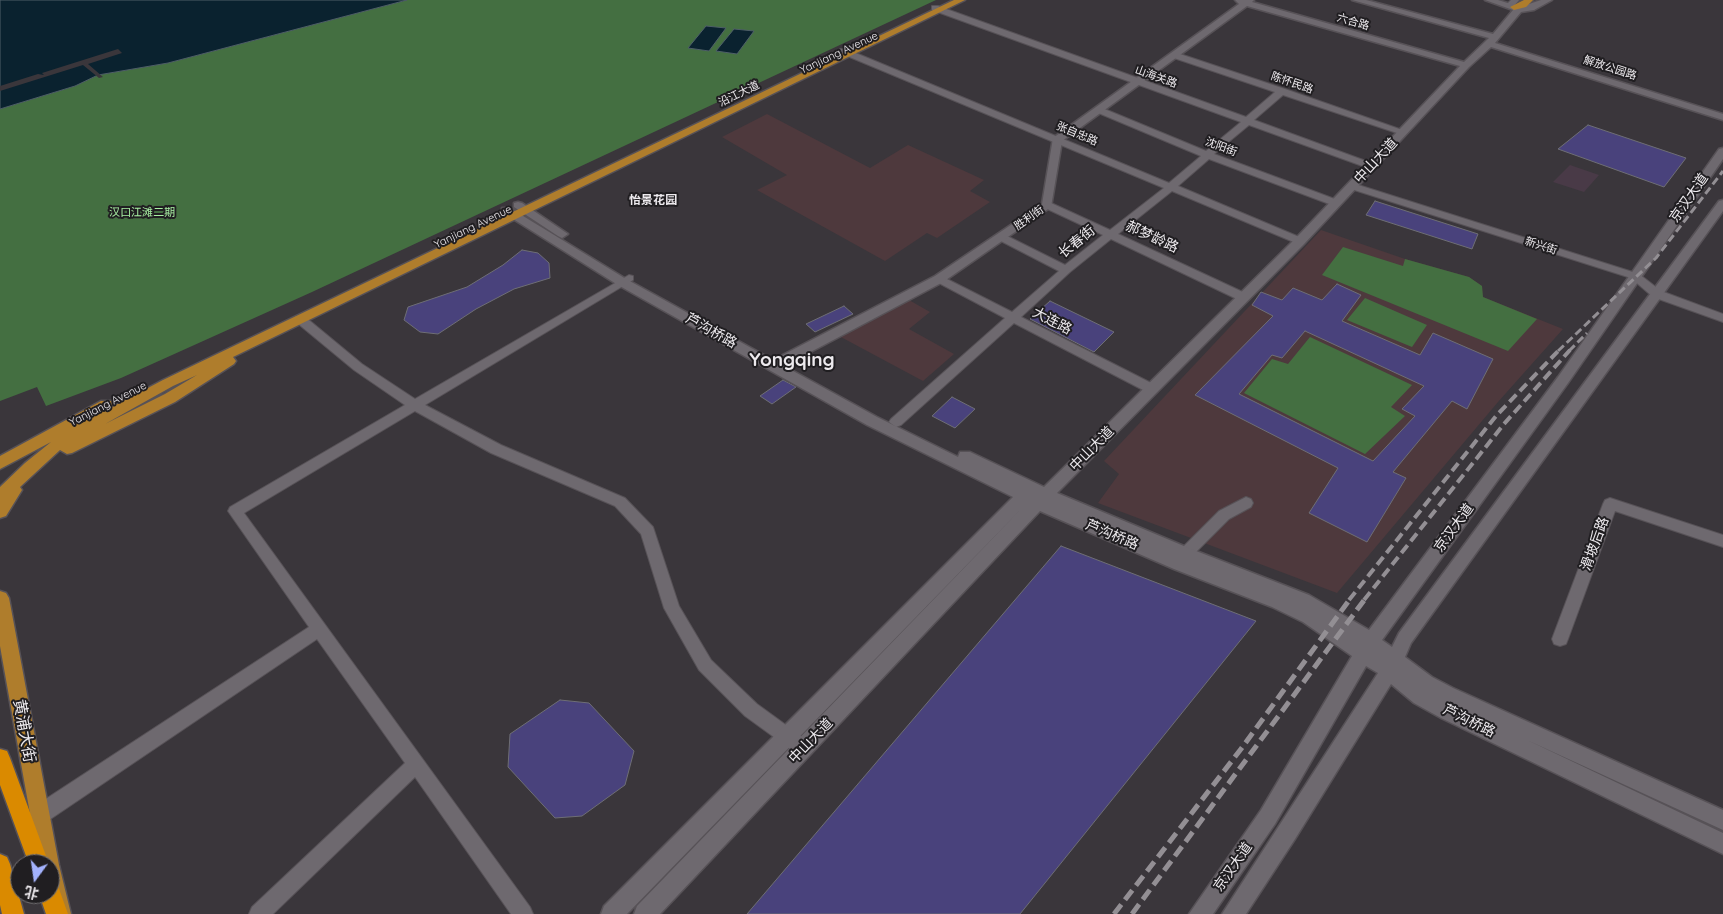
<!DOCTYPE html>
<html>
<head>
<meta charset="utf-8">
<style>
	body { margin:0 }
	#map { position:relative; width:1723px; height:914px; overflow:hidden; background:#3a363b; font-family:Quicksand,"Noto Sans SC",sans-serif }
	canvas { display:block }
	.north { position:absolute; left:10px; top:854px; width:50px; height:50px; box-sizing:border-box; background:#201e21; border:1px solid #727073; border-radius:50%; rotate:194deg; font-size:14px; font-weight:700; line-height:20px; text-align:center; color:#edeaee }
	.north::after { content:''; display:block; margin:auto; width:18px; height:22px; background:#a3b2fd; clip-path:polygon(50% 0,100% 100%,50% 72%,0 100%) }
</style>
</head>
<body>
<div id="map">
<canvas width="1723" height="914"></canvas>
<div class="north">北</div>
</div>
<script>
const c = document.querySelector('canvas').getContext('2d');
c.lineJoin = 'round';
function fill(path, color) { c.fillStyle = color; c.fill(path, 'evenodd'); }
const poly = rows => new Path2D(rows.map(r => 'M' + r).join(''));
function strokePath(path, color, width, dash) { c.strokeStyle = color; c.lineWidth = width; c.lineCap = dash ? 'butt' : 'round'; c.setLineDash(dash || []); c.stroke(path); }
function drawText(font, color, halo, rows, align = 'center') {
  c.font = font + ' Quicksand,"Noto Sans SC",sans-serif'; c.lineWidth = 4; c.setLineDash([]); c.textBaseline = 'middle'; c.strokeStyle = halo; c.fillStyle = color; for (const [text, x, y, turn = 0] of rows) {
    c.save(); c.translate(x, y); c.rotate((+turn || 0) * Math.PI / 180); c.textAlign = isNaN(turn) ? turn : align; if (halo) c.strokeText(text, 0, 0); c.fillText(text, 0, 0); c.restore();
  }
}
const education = poly([
	[767,114,870,168,908,145,984,180,970,191,990,202,937,238,927,233,885,261,757,190,787,175,722,137],
	[1321,230,1405,259,1469,277,1482,286,1483,297,1563,329,1498,402,1337,593,1098,503,1119,474,1104,461],
	[909,300,930,312,909,329,954,354,923,381,839,336]
]);
const medical = poly([
	[1570,165,1599,175,1584,192,1553,182]
]);
const green = poly([
	[407,0,936,0,312,292,121,378,46,406,37,387,0,401,0,109,75,86,98,75,168,63],
	[1343,247,1403,266,1405,259,1469,277,1482,286,1483,297,1537,319,1508,351,1322,275],
	[1365,298,1427,325,1412,347,1347,320],
	[1310,337,1412,385,1391,407,1405,416,1365,454,1244,393,1272,359,1288,364]
]);
const water = poly([
	[0,0,407,0,168,63,98,75,75,86,0,109,0,0],
	[706,26,726,28,709,51,688,48,706,26],
	[734,29,754,31,737,54,716,51,734,29]
]);
const pier = poly([
	[118,49,122,53,88,64,103,77,99,78,83,65,0,91,0,86,38,74,44,75,42,73]
]);
const building = poly([
	[1588,125,1686,158,1664,187,1558,149,1588,125],
	[1375,201,1478,234,1472,249,1366,215,1375,201],
	[522,250,538,253,549,263,550,278,514,289,476,309,438,334,420,332,404,320,408,307,467,287,503,265,522,250],
	[1337,284,1361,295,1342,321,1420,355,1433,333,1493,359,1467,409,1452,401,1393,472,1406,478,1367,542,1309,513,1338,468,1195,395,1273,316,1252,305,1261,292,1282,300,1293,288,1322,300,1337,284],
	[1305,331,1424,386,1402,409,1415,416,1373,461,1239,394,1272,355,1282,358,1305,331],
	[1050,301,1114,332,1094,352,1030,319,1050,301],
	[844,306,853,314,815,332,806,324,844,306],
	[783,380,796,387,772,404,760,396,783,380],
	[952,397,975,409,955,428,932,416,952,397],
	[1061,546,1256,621,1020,914,747,914,1061,546],
	[560,700,589,703,634,751,625,785,582,816,555,818,508,767,510,734,560,700]
]);
const street = poly([
	[1511,0,1519,0,1513,7,1507,7,1506,5,1511,0],
	[932,6,938,6,1246,117,1275,92,1171,57,1171,53,1177,53,1285,89,1408,132,1400,134,1283,95,1254,120,1374,164,1374,168,1368,168,1249,125,1214,154,1340,201,1340,205,1332,205,1209,159,1178,186,1304,239,1304,243,1296,243,1172,191,1118,234,1247,294,1247,300,1239,300,1111,239,1070,272,1021,317,1157,386,1158,389,1157,392,1147,392,1014,323,901,425,896,427,889,422,891,419,1005,318,935,281,935,277,943,277,1012,312,1059,271,997,239,997,235,1005,235,1065,265,1103,235,1043,207,1043,203,1051,203,1110,230,1164,188,840,53,840,49,846,49,1169,183,1201,156,1096,112,1096,108,1102,108,1206,151,1241,122,932,10,932,6],
	[1352,183,1639,274,1661,291,1723,314,1723,322,1653,297,1631,278,1348,188,1348,184,1352,183],
	[629,275,633,276,633,280,425,405,501,445,625,498,653,527,679,606,711,660,757,704,801,736,804,742,801,748,795,750,789,748,745,716,699,670,664,608,641,534,615,506,491,453,415,411,244,513,530,907,533,914,511,914,415,777,273,914,249,914,252,907,405,763,317,639,46,822,39,824,32,822,30,815,32,808,309,627,228,511,230,507,405,405,354,370,296,322,294,319,296,316,304,316,362,364,415,399,629,275],
	[1246,497,1251,499,1253,503,1251,507,1229,519,1190,558,1185,560,1180,558,1177,554,1180,550,1219,511,1246,497],
	[1610,498,1723,535,1723,547,1615,511,1568,639,1566,644,1560,646,1554,644,1552,639,1603,504,1605,500,1610,498]
]);
const secondary = poly([
	[1235,0,1254,0,1252,2,1464,62,1489,38,1352,0,1366,0,1493,34,1513,10,1485,0,1498,0,1520,7,1541,0,1552,0,1534,10,1521,12,1495,43,1723,114,1723,120,1491,47,1469,67,1304,244,1057,493,1191,549,1309,595,1369,630,1558,377,1719,149,1723,148,1723,159,1568,383,1382,640,1392,647,1399,633,1719,201,1723,200,1723,211,1411,643,1405,657,1432,677,1453,688,1723,810,1723,830,1527,740,1723,833,1723,854,1441,718,1414,703,1391,684,1295,839,1246,914,1222,914,1378,673,1366,666,1275,824,1213,914,1189,914,1261,810,1352,656,1303,622,1272,607,1174,569,1040,511,660,914,634,914,637,906,1026,504,627,914,601,914,604,906,1013,497,867,425,618,285,502,212,502,208,510,208,626,279,773,360,935,276,1042,204,1053,138,1239,4,1235,0],
	[1247,6,1460,66,1296,238,1044,487,970,452,960,452,958,457,877,417,784,366,943,282,1051,207,1062,141,1247,6],
	[518,202,522,203,568,234,562,238,558,236,514,207,514,203,518,202]
]);
const primary = poly([
	[954,0,965,0,233,357,236,361,234,364,175,402,72,453,67,454,60,450,20,487,22,490,6,516,0,518,0,487,25,463,51,442,0,469,0,456,101,401,111,401,112,407,163,380,954,0],
	[197,375,165,394,105,424,173,386,197,375],
	[1524,0,1533,0,1526,7,1514,10,1510,7,1524,0],
	[0,591,6,593,9,598,59,865,71,914,49,914,45,894,50,894,50,864,39,864,0,646,0,591]
]);
const highway = poly([
	[0,749,7,751,10,758,49,864,29,864,0,785,0,749],
	[0,854,7,857,10,864,24,914,2,914,0,905,0,854],
	[50,883,58,886,68,914,46,914,39,894,50,894,50,883]
]);
const railFar2 = poly([
	[1558,351,1656,258,1723,171],
	[1569,351,1587,333]
]);
const railFar1 = poly([
	[1349,600,1496,416,1559,350],
	[1364,600,1504,424,1570,350]
]);
const rail = poly([
	[1114,914,1241,749,1350,599],
	[1132,914,1365,599]
]);
const farStreetnames = [
	["六合路",1353,22,16],
	["Yanjiang Avenue",839,53,-25],
	["解放公园路",1610,68,18],
	["山海关路",1156,77,20],
	["陈怀民路",1292,83,19],
	["沿江大道",739,94,-26],
	["张自忠路",1077,134,23],
	["沈阳街",1221,147,21],
	["胜利街",1029,218,-35],
	["Yanjiang Avenue",473,227,-26],
	["新兴街",1541,246,18],
	["Yanjiang Avenue",108,404,-27]
];
const farParknames = [
	["汉口江滩二期",142,213]
];
const farNeighbourhoodnames = [
	["怡景花园",653,200]
];
const streetNames = [
	["中山大道",1376,161,-47],
	["京汉大道",1689,198,-55],
	["郝梦龄路",1152,237,25],
	["长春街",1077,242,-39],
	["大连路",1052,321,27],
	["芦沟桥路",711,331,29],
	["中山大道",1092,449,-45],
	["京汉大道",1454,528,-54],
	["芦沟桥路",1112,535,23],
	["滑坡后路",1595,544,-70],
	["芦沟桥路",1469,721,26],
	["中山大道",811,741,-46],
	["京汉大道",1233,867,-55]
];
const nearStreetnames = [
	["黄浦大街",24,731,80]
];
const districtNames = [
	["Yongqing",792,360]
];
fill(education, '#4e393d');
fill(medical, '#493a47');
fill(green, '#446f41');
fill(water, '#0a222f');
strokePath(water, '#4e5e68', 1);
fill(pier, '#3a363b');
fill(building, '#49427c');
strokePath(building, '#6e6e75', 1);
strokePath(street, '#575257', 2);
strokePath(secondary, '#575257', 3);
strokePath(primary, '#575257', 3);
strokePath(highway, '#575257', 3);
fill(street, '#6e696f');
fill(secondary, '#6e696f');
fill(primary, '#af7d2c');
fill(highway, '#da8a00');
strokePath(railFar2, '#938f94', 3, [8, 4]);
strokePath(railFar1, '#938f94', 4, [10, 5]);
strokePath(rail, '#938f94', 5, [12, 6]);
drawText('11px', '#edeaee', '#201e21', farStreetnames);
drawText('11px', '#a8efa2', '#201e21', farParknames);
drawText('bold 12px', '#edeaee', '#201e21', farNeighbourhoodnames);
drawText('14px', '#edeaee', '#201e21', streetNames);
drawText('16px', '#edeaee', '#201e21', nearStreetnames);
drawText('bold 19px', '#edeaee', '#201e21', districtNames);
</script>
</body>
</html>
